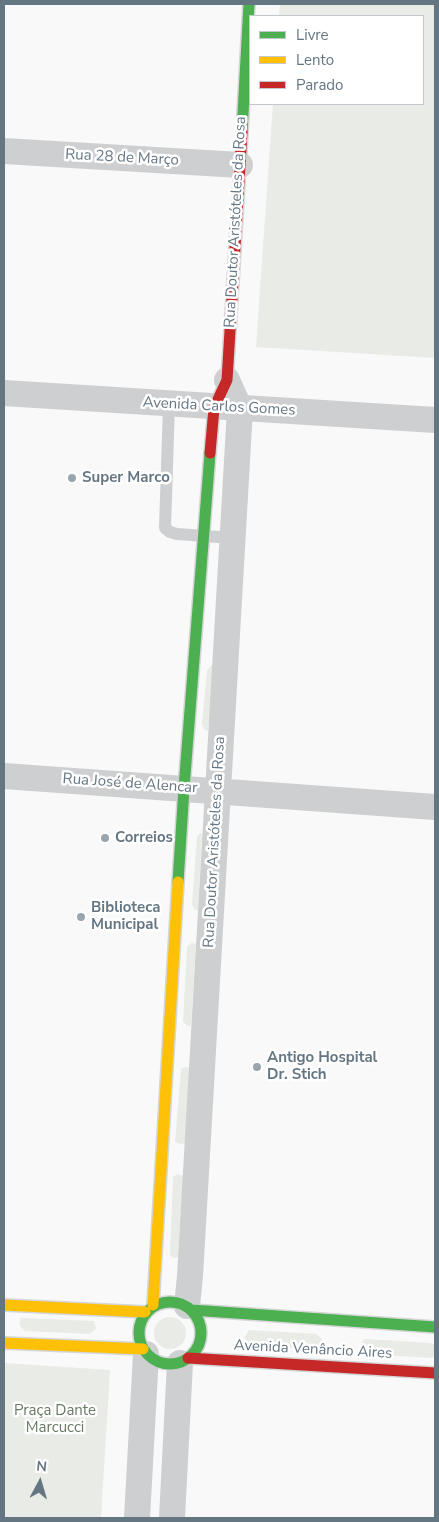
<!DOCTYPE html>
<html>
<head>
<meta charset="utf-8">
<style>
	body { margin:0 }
	#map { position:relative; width:439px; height:1522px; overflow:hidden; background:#f9f9f9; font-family:"Nunito Sans",sans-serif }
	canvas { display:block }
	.frame { position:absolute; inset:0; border:5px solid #657683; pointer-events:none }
	.legend { position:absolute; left:249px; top:15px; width:175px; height:90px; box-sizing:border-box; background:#fff; border:1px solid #c1c8cd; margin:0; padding:6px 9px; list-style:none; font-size:15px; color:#657683 }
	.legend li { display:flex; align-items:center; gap:10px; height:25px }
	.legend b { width:25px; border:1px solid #c1c8cd }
	.north { position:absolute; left:15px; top:1457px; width:50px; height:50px; -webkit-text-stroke:4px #fff; paint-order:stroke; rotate:6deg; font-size:14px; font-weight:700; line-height:20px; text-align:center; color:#657683 }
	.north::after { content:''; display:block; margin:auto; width:18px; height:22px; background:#657683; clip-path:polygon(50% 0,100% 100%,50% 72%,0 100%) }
</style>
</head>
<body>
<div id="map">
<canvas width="439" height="1522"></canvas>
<div class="frame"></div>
<ul class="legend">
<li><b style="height:6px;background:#4caf50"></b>Livre</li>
<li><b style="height:6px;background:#ffc107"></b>Lento</li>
<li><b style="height:6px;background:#c62828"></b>Parado</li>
</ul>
<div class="north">N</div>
</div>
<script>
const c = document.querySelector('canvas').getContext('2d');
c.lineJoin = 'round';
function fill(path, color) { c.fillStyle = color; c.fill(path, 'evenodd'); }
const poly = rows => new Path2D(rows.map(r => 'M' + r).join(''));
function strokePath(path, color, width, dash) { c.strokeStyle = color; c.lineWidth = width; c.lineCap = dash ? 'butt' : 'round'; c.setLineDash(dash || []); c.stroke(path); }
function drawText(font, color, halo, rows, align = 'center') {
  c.font = font + ' "Nunito Sans",sans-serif'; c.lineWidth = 5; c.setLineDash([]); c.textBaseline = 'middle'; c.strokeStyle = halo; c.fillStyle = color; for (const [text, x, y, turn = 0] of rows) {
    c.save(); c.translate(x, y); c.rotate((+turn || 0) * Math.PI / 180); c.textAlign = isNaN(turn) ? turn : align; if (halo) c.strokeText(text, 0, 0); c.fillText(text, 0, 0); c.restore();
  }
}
const green = poly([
	[280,4,435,4,435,358,256,347,273,104,423,104,423,16,279,16],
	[211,665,216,665,208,731,204,729,202,724,207,671],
	[200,833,202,833,198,911,194,909,192,904,197,837],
	[191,943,196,944,191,1026,189,1026,187,1025,183,1022,187,947],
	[185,1067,190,1068,186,1143,181,1144,175,1142,181,1069],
	[177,1174,183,1176,178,1257,174,1258,170,1255,173,1177],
	'154 1333a16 16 0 1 1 32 0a16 16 0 1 1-32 0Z',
	[21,1318,94,1321,96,1327,95,1330,89,1334,25,1331,20,1326,20,1320],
	[249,1330,316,1334,321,1338,323,1343,320,1348,315,1350,252,1345,247,1342,245,1337],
	[365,1339,431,1343,435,1345,435,1356,430,1358,367,1354,361,1348,361,1343],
	[4,1363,110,1370,101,1518,4,1518]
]);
const lane = poly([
	[169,404,165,528,170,532,177,534,233,538]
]);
const street = poly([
	[4,151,240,165],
	[4,393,435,420],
	[4,776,435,807],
	[187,1306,190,1276,240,409,227,380],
	[137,1518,146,1354],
	[172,1518,180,1363]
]);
const fast = poly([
	[242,132,249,4],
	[178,882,184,788,210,453],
	'139 1333a31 31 0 1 1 62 0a31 31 0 1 1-62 0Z',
	[192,1310,435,1327]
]);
const slow = poly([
	[4,1305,145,1312],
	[153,1305,178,882],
	[4,1343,143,1349]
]);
const jam = poly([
	[210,453,214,408,227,380,242,132],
	[188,1358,435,1373]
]);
const markers = [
	[72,478,5,"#99a4ac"],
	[105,838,5,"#99a4ac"],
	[81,917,5,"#99a4ac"],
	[257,1067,5,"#99a4ac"]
];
const streetNames = [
	["Rua 28 de Março",122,158,3],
	["Rua Doutor Aristóteles da Rosa",236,222,-87],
	["Avenida Carlos Gomes",219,407,3],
	["Rua José de Alencar",130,784,4],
	["Rua Doutor Aristóteles da Rosa",215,842,-87],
	["Avenida Venâncio Aires",313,1350,3]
];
const poiNames = [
	["Super Marco",82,478],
	["Correios",115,838],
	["Biblioteca",91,908],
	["Municipal",91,925],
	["Antigo Hospital",267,1058],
	["Dr. Stich",267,1075]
];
const parkNames = [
	["Praça Dante",55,1411],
	["Marcucci",55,1428]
];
fill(green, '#e8ebe6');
strokePath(fast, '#d5d6d7', 14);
strokePath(slow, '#d5d6d7', 14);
strokePath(jam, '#d5d6d7', 14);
strokePath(lane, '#cecfd0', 12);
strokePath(street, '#cecfd0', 26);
strokePath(fast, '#4caf50', 11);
strokePath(slow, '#ffc107', 11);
strokePath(jam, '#c62828', 11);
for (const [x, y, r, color] of markers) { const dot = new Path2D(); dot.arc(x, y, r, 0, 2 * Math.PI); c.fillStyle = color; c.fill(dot); strokePath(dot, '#fff', 2); }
drawText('15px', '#657683', '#fff', streetNames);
drawText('bold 15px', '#657683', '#fff', poiNames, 'left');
drawText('15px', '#687a64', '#fff', parkNames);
</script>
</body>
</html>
